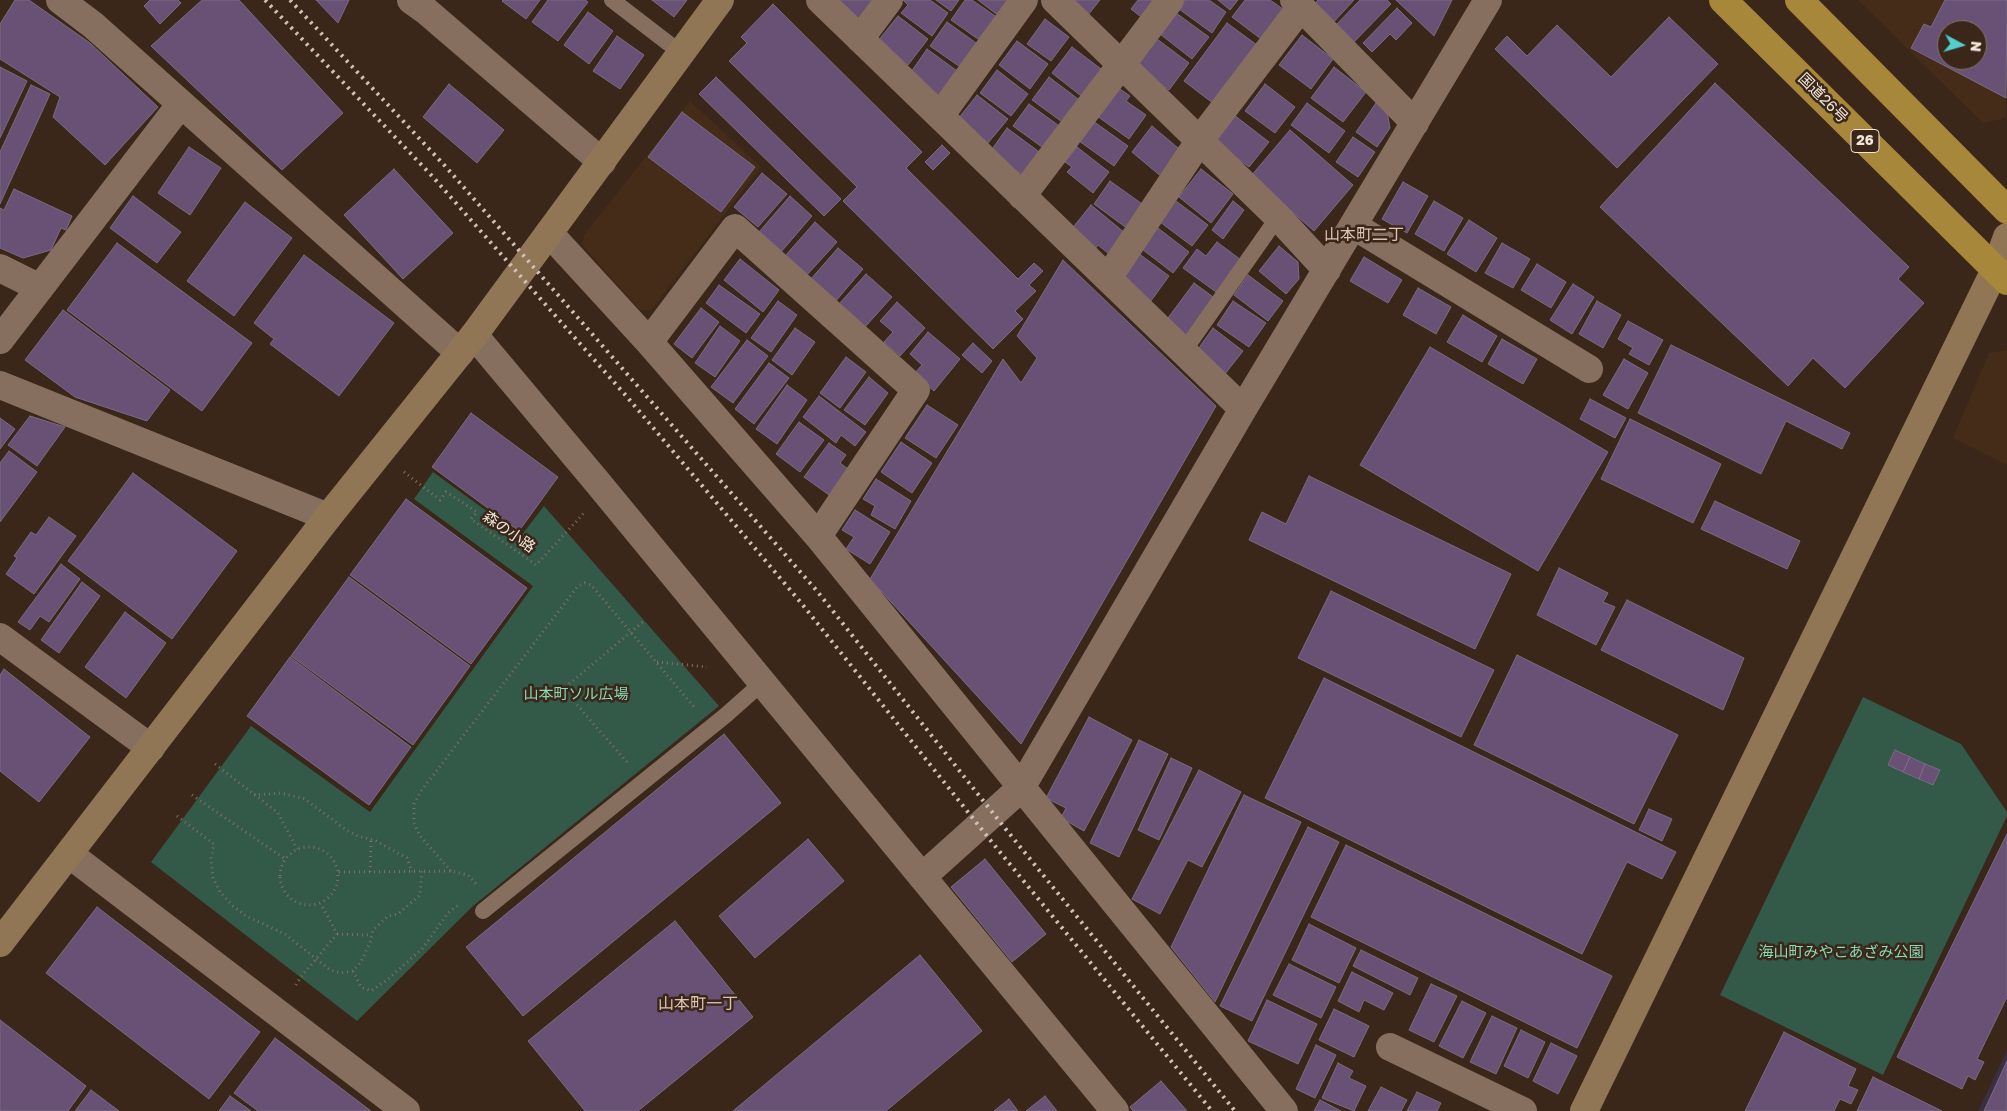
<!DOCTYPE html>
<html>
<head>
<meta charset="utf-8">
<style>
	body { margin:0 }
	#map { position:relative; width:2007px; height:1111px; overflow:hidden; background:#3a2719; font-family:"Golos Text",sans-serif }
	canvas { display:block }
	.north { position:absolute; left:1937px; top:20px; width:50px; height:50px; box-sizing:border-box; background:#3a2719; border:1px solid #847367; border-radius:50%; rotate:96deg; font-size:14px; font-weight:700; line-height:20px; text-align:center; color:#f2e5dc }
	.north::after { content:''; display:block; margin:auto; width:18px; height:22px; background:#52cdcd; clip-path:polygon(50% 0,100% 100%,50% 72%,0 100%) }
</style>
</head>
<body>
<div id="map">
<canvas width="2007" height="1111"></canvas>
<div class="north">N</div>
</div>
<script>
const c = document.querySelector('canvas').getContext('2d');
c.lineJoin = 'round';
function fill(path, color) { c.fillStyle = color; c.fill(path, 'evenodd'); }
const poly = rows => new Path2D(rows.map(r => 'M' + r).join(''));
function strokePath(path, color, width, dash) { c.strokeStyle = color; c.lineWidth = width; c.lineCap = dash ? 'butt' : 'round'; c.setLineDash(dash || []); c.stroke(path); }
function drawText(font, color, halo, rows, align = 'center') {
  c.font = font + ' "Golos Text","Noto Sans JP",sans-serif'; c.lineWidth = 5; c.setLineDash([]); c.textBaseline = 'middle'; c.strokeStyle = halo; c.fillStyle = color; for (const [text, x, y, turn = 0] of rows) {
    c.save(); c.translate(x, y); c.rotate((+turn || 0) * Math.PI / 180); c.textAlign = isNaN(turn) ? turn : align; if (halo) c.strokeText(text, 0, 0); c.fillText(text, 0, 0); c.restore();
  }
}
const built = poly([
	[1858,0,2007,0,2006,118,1983,123],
	[1947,30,1977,30,1977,60,1947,60],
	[690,101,761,167,651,310,640,310,582,245,584,235],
	[2007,350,2007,465,1953,438,1989,353]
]);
const industrial = poly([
	[2007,1050,2007,1111,1978,1111]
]);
const green = poly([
	[433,472,521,536,544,506,719,706,473,906,357,1021,151,862,251,726,370,812,533,586,414,499],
	[1863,697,1961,744,2007,812,2007,816,1883,1075,1720,995]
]);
const building = poly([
	[15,0,29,0,90,43,158,107,105,165,53,117,60,97,0,59,0,24,15,0],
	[150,0,178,0,181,3,160,24,144,6,150,0],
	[202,0,239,0,343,113,282,170,151,46,202,0],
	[316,0,349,0,338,23,316,0],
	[503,0,540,0,526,19,502,1,503,0],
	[548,0,585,0,588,2,558,41,532,22,548,0],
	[652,0,687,0,674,17,652,0],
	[835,0,884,0,863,29,835,0],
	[903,0,930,0,948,13,932,36,901,13,908,5,903,0],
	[936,0,959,0,951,11,936,0],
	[965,0,972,0,1001,20,985,44,951,20,965,0],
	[978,0,1012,0,999,16,978,0],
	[1069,0,1100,0,1088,15,1069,0],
	[1138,0,1159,0,1145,20,1131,9,1138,0],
	[1185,0,1209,0,1226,12,1212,33,1179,9,1185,0],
	[1218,0,1238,0,1230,10,1218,0],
	[1245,0,1270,0,1287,12,1265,42,1232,17,1245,0],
	[1318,0,1354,0,1331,25,1312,7,1318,0],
	[1360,0,1387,0,1391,4,1352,44,1334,27,1360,0],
	[1396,0,1452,0,1434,36,1396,0],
	[1945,0,2007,0,2006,98,1911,48,1924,24,1931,27,1945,0],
	[1947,30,1977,30,1977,60,1947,60,1947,30],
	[773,4,922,152,906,168,1018,279,1034,263,1043,271,1029,285,1036,291,1015,311,1023,319,993,349,843,201,857,187,729,61,747,43,741,37,773,4],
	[1397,8,1412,23,1396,40,1390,34,1372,52,1363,43,1397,8],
	[588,12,613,31,589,64,564,45,588,12],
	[1176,13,1209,37,1192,59,1160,34,1176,13],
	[898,16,928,39,908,65,878,41,898,16],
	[1669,17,1718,64,1617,168,1495,49,1507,36,1527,56,1557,25,1611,77,1669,17],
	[1045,19,1069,37,1051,61,1027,44,1045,19],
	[947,22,983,48,966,71,930,46,947,22],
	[1227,23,1261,48,1218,107,1184,81,1227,23],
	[1302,35,1333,59,1311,89,1279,65,1302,35],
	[617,36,644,55,620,89,593,71,617,36],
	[1157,39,1189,63,1169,90,1137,67,1157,39],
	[1017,41,1048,64,1030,89,999,65,1017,41],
	[1072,47,1105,72,1085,99,1052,73,1072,47],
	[927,49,964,76,945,102,909,75,927,49],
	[0,67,27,81,0,138,0,67],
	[1334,67,1366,92,1343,122,1311,98,1334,67],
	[997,70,1028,94,1011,116,980,93,997,70],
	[716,77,841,199,824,216,699,94,716,77],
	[1049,77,1082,102,1065,124,1032,100,1049,77],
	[1715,83,1909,267,1898,279,1924,303,1845,388,1813,358,1788,386,1600,207,1715,83],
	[449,84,504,130,477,163,423,117,449,84],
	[1265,84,1295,107,1275,133,1245,111,1265,84],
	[31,85,50,94,0,204,0,152,31,85],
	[1117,87,1130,96,1126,101,1146,115,1129,139,1097,116,1117,87],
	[977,95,1008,119,988,143,958,119,977,95],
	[1307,103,1345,131,1329,153,1291,125,1307,103],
	[1376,103,1387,111,1390,128,1377,147,1356,132,1376,103],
	[1029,104,1062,128,1046,150,1013,126,1029,104],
	[682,112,755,167,721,212,648,157,682,112],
	[1234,115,1269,142,1249,167,1214,141,1234,115],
	[1093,121,1128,146,1114,166,1079,141,1093,121],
	[1152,126,1184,153,1163,178,1132,152,1152,126],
	[1007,128,1042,154,1025,177,990,152,1007,128],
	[1290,130,1353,185,1314,231,1251,176,1290,130],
	[1353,137,1375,152,1358,177,1336,162,1353,137],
	[942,145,950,153,933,170,925,162,942,145],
	[189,147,221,168,190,215,158,193,189,147],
	[1077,147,1109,172,1093,193,1067,172,1072,167,1065,162,1077,147],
	[394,169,453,233,403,279,344,215,394,169],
	[1201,169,1233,194,1211,223,1179,197,1201,169],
	[762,173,787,194,758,227,734,207,762,173],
	[1110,181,1145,206,1128,229,1094,204,1110,181],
	[1403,182,1428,196,1407,233,1382,219,1403,182],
	[14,189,72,216,66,230,61,228,51,250,23,258,0,248,0,208,4,210,14,189],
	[133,196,181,232,157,263,110,228,133,196],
	[790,196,812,216,781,252,759,232,790,196],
	[1172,198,1208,225,1192,246,1156,219,1172,198],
	[1233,201,1244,210,1223,239,1212,230,1233,201],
	[1434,201,1463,218,1444,251,1415,234,1434,201],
	[245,202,292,238,234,316,187,281,245,202],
	[1091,205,1125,233,1109,254,1098,245,1094,250,1070,231,1091,205],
	[1469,220,1497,238,1476,272,1447,254,1469,220],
	[815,222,837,242,806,276,785,256,815,222],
	[1154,225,1189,252,1173,273,1138,246,1154,225],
	[1217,242,1241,260,1216,292,1183,268,1197,249,1206,256,1217,242],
	[117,243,252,343,202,411,67,310,117,243],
	[1502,243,1530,259,1513,288,1485,273,1502,243],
	[1279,246,1298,262,1299,279,1286,294,1259,271,1279,246],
	[838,248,863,269,835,302,810,280,838,248],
	[1138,253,1169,276,1148,305,1117,281,1138,253],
	[304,255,394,323,339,396,270,344,274,339,254,323,304,255],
	[1364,257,1402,280,1388,303,1350,281,1364,257],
	[740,259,779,290,763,312,724,280,740,259],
	[1063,260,1216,406,1021,744,870,579,1003,359,1021,383,1037,358,1017,336,1063,260],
	[1537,264,1566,282,1551,308,1521,290,1537,264],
	[866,274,892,297,865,327,839,304,866,274],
	[1248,275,1283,301,1268,321,1234,295,1248,275],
	[1194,283,1216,299,1188,338,1165,322,1194,283],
	[1573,284,1594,297,1572,334,1550,320,1573,284],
	[719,285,760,314,746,333,706,303,719,285],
	[1418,288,1451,307,1436,334,1403,315,1418,288],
	[778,301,797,315,771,352,751,338,778,301],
	[1233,301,1266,323,1249,347,1217,325,1233,301],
	[1597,301,1621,315,1603,348,1579,334,1597,301],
	[897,302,925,328,900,356,884,342,893,332,880,321,897,302],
	[701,308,719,322,692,358,674,344,701,308],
	[63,310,170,390,147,421,75,397,25,360,63,310],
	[1463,315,1497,336,1482,362,1447,342,1463,315],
	[1628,321,1663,340,1649,365,1629,354,1633,348,1618,339,1628,321],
	[720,326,740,341,715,377,695,363,720,326],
	[795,328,815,342,792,375,772,360,795,328],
	[1213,328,1243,351,1225,374,1196,352,1213,328],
	[928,332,960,359,934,391,914,374,922,365,910,354,928,332],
	[1502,339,1537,359,1523,384,1488,364,1502,339],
	[747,340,768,356,733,403,711,387,747,340],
	[973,343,992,361,982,373,962,355,973,343],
	[1671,345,1850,433,1842,449,1786,421,1761,474,1638,413,1671,345],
	[1430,347,1608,452,1538,571,1360,465,1430,347],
	[846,357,866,372,840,408,820,393,846,357],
	[1624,359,1648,373,1628,409,1603,395,1624,359],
	[769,363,789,378,754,424,735,409,769,363],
	[869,377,888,393,865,425,844,410,869,377],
	[787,385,807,400,777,444,756,429,787,385],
	[819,396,866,432,855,446,841,435,836,443,803,417,819,396],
	[1590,399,1626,418,1615,438,1580,419,1590,399],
	[927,405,958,425,936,458,905,438,927,405],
	[471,413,558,477,519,531,432,467,471,413],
	[30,416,65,427,37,466,8,445,30,416],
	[0,418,15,429,0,449,0,418],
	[1630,419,1721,464,1693,523,1601,479,1630,419],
	[799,422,824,440,800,472,776,454,799,422],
	[901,442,932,463,912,493,881,472,901,442],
	[829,443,846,455,840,463,848,469,829,495,804,477,829,443],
	[9,451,37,472,0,522,0,463,9,451],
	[133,473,237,551,172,639,68,561,133,473],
	[1309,476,1511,574,1475,649,1249,540,1262,512,1286,524,1309,476],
	[876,479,911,501,895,529,871,515,875,506,863,499,876,479],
	[406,499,527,588,471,664,350,575,406,499],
	[1715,501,1800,541,1787,569,1701,529,1715,501],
	[855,510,890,532,870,564,846,549,854,537,842,530,855,510],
	[49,517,76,536,34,594,6,574,17,558,14,556,31,532,36,535,49,517],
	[61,564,80,579,49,622,40,616,30,630,18,622,61,564],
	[1559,568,1608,593,1603,602,1615,607,1596,645,1537,615,1559,568],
	[349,577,470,666,413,745,291,656,349,577],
	[82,582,100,596,59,653,41,640,82,582],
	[1331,591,1494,670,1461,737,1298,658,1331,591],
	[1627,600,1744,658,1723,710,1601,650,1627,600],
	[125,612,166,643,126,698,85,667,125,612],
	[1517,655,1678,735,1634,824,1474,745,1517,655],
	[290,657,411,747,369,805,247,716,290,657],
	[4,669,90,737,39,802,0,771,0,675,4,669],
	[1324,678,1676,852,1662,879,1627,862,1582,954,1265,798,1324,678],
	[1089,717,1132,740,1084,831,1061,818,1066,808,1046,798,1089,717],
	[724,734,781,803,523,1016,466,947,724,734],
	[1139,740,1168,754,1119,857,1090,843,1139,740],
	[1895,750,1910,757,1903,772,1888,765,1895,750],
	[1910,757,1925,764,1919,779,1903,772,1910,757],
	[1171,758,1192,768,1159,840,1138,830,1171,758],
	[1925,764,1940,770,1933,785,1919,779,1925,764],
	[1199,770,1241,792,1202,867,1188,860,1160,914,1132,899,1199,770],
	[1244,795,1301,822,1215,1002,1171,947,1244,795],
	[1649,809,1672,819,1662,841,1639,830,1649,809],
	[1308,827,1339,842,1252,1021,1220,1006,1308,827],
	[2007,834,2007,997,1977,1059,1984,1062,1975,1080,1968,1076,1962,1089,1897,1057,2007,834],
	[808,839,844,881,755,958,719,916,808,839],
	[1346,845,1612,976,1577,1048,1311,917,1346,845],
	[985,859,1046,934,1012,962,951,887,985,859],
	[97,907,260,1032,209,1099,46,973,97,907],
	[675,921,753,1017,638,1111,585,1111,528,1041,675,921],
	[1309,924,1356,948,1339,983,1292,960,1309,924],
	[1361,950,1418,978,1410,995,1353,966,1361,950],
	[920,955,982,1031,886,1111,733,1111,920,955],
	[1289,964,1336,987,1321,1018,1273,995,1289,964],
	[1352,972,1393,993,1384,1010,1364,1000,1359,1012,1338,1001,1352,972],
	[1431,984,1457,996,1434,1042,1409,1030,1431,984],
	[1267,1000,1317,1024,1298,1064,1248,1041,1267,1000],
	[1462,1001,1486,1013,1463,1058,1439,1046,1462,1001],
	[1334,1009,1369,1026,1354,1057,1319,1040,1334,1009],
	[1492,1016,1517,1028,1496,1074,1470,1062,1492,1016],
	[0,1020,86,1086,68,1111,0,1111,0,1020],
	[1521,1030,1545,1042,1528,1078,1504,1066,1521,1030],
	[1784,1032,1856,1069,1848,1086,1858,1090,1851,1104,1840,1099,1834,1111,1745,1111,1784,1032],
	[275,1038,371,1111,258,1111,234,1093,275,1038],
	[1551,1043,1577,1056,1558,1094,1533,1081,1551,1043],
	[1316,1045,1336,1055,1315,1098,1296,1089,1316,1045],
	[2007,1061,2007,1111,1984,1111,2007,1061],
	[1338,1063,1353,1071,1349,1078,1366,1086,1354,1111,1322,1098,1338,1063],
	[1873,1077,1942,1111,1857,1111,1873,1077],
	[1161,1081,1187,1111,1133,1111,1130,1107,1161,1081],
	[1381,1087,1407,1100,1401,1111,1368,1111,1381,1087],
	[91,1090,119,1111,75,1111,91,1090],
	[1417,1092,1441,1103,1437,1111,1407,1111,1417,1092],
	[230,1096,251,1111,219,1111,230,1096],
	[1045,1096,1057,1111,1026,1111,1045,1096],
	[1009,1099,1018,1111,994,1111,1009,1099],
	[1320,1100,1341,1111,1314,1111,1320,1100]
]);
const path = poly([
	[404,472,440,500,446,492,477,512,471,519,536,565,584,513],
	[657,662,707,667],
	[627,762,563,689,644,621],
	[215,764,278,813,297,849],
	[192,795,285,859],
	[254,795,281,793,305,799,346,830,358,836,376,841,407,858,412,872],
	[177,816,214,844,211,859,213,878,220,892,233,906,246,916,285,934,330,970,341,973,353,971,361,962,371,940,373,930,388,916,398,914,420,895,422,870],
	'280 876a29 29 0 1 1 58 0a29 29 0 1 1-58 0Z',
	[451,871,420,836,414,823,414,804,421,791,578,586,585,583,591,585,694,707],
	[339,872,451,871,468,875,477,885],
	[370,872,371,839],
	[337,934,372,935],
	[353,971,361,987,371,991,387,980,422,949,448,913,458,905],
	[296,985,300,978,337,934,321,904]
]);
const lane = poly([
	[612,0,681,53],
	[1184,351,1278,217],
	[483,911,726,715,762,683]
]);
const street = poly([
	[60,0,93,25,460,353],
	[411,0,425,10,602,162],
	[820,0,1243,409],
	[1055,0,1278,217,1327,270],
	[1294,0,1415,123],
	[860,39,889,0],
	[940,116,1024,0],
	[1022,196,1170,0],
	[1354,226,1589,369],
	[549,233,649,342,818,536,1284,1111],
	[0,268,40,288],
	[1108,278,1200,140,1301,7],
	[474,335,598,483,1115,1111],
	[0,340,180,105],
	[649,342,735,228,916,390,818,536],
	[0,385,328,517],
	[0,637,151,748],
	[69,854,406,1111],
	[922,877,1021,788,1243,409,1488,0],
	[1390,1047,1523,1111]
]);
const secondary = poly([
	[0,943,328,517,474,335,720,0],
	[1584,1111,1995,270,2007,237]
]);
const highway = poly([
	[1723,0,2007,281],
	[1799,0,2007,210]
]);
const rail = poly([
	[265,0,432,176,628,398,802,604,995,846,1212,1111],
	[290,0,446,167,817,591,1004,827,1235,1111]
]);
const shields = [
	[1865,141,28]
];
const shieldNames = [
	["26",1865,141]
];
const streetNames = [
	["国道26号",1823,98,45],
	["森の小路",509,532,35]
];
const parkNames = [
	["山本町ソル広場",576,694],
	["海山町みやこあざみ公園",1841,952]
];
const neighbourhoodNames = [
	["山本町二丁",1364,235],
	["山本町一丁",698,1004]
];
fill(built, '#452c19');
fill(industrial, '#392f3e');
fill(green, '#335948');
fill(building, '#695176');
strokePath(building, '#796b81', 1);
strokePath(path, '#807063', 3, [1, 4]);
strokePath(lane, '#866f5f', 16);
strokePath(street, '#866f5f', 28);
strokePath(secondary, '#907654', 28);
strokePath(highway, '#a78739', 28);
strokePath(rail, '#cfc1b7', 4, [2.5, 5]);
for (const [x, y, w] of shields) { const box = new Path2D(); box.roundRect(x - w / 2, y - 11.5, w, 23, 4); c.fillStyle = '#3a2719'; c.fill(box); strokePath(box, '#f2e5dc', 1); }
drawText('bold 14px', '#f2e5dc', null, shieldNames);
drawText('15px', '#f2e5dc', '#3a2719', streetNames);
drawText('15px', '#8adab5', '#3a2719', parkNames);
drawText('16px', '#dcc2b1', '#3a2719', neighbourhoodNames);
</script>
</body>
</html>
